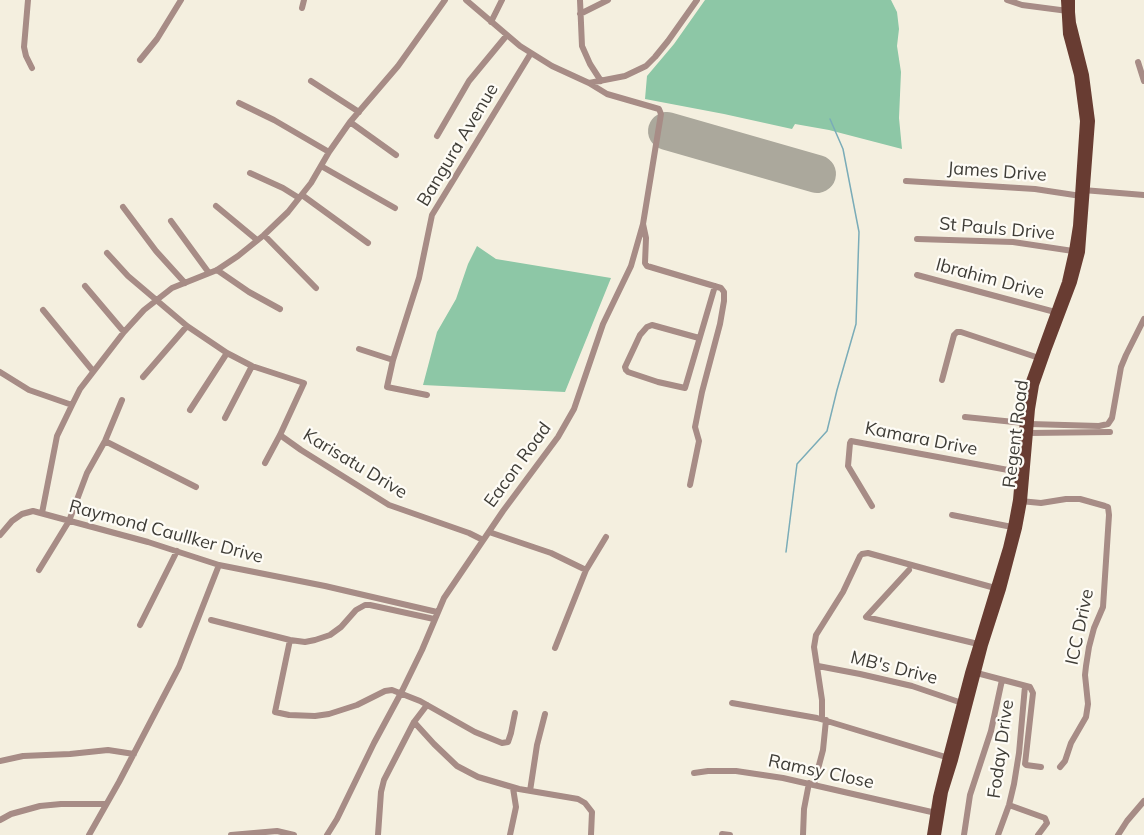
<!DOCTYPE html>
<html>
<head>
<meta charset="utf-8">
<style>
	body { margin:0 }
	canvas { display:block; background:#f4efdf }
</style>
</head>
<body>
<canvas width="1144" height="835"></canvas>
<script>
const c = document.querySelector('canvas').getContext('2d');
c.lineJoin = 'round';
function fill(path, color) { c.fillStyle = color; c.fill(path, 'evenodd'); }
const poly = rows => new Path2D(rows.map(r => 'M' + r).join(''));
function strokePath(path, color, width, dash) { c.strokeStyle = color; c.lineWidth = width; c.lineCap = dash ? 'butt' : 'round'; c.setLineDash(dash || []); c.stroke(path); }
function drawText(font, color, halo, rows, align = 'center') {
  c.font = font + ' Mulish,sans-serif'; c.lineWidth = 4.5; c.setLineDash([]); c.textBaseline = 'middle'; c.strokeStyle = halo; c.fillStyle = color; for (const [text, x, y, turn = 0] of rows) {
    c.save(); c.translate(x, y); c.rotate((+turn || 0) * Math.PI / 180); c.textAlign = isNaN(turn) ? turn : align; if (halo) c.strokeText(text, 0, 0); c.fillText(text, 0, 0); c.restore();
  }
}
const forest = poly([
	[705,0,891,0,897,12,899,29,897,46,901,72,899,118,902,149,829,130,795,124,792,129,724,114,645,99,647,76,674,44],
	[477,246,496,259,611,278,565,392,423,385,437,332,456,299,468,264]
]);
const stream = poly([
	[786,552,797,464,827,431,837,390,856,324,859,232,843,149,830,119]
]);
const runway = poly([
	[667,131,817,174]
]);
const minor = poly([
	[28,0,24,47,26,56,32,68],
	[580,0,582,46,590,64,601,81],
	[1007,0,1022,5,1068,11],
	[302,8,304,0],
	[580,14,608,0],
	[491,22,502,0],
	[140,60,157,39,181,0],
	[1138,62,1144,81],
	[311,81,359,112],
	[589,83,625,76,646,66,655,57,668,41,697,0],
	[239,103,274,120,329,152],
	[350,122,396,155],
	[437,136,469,81,507,35],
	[321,166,395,208],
	[250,173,283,188,299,198],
	[906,181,1035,189,1081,196],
	[1083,190,1144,195],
	[302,195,368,243],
	[216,206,257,240],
	[123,207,156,251,185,283],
	[171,221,209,273],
	[643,224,646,238,645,263,647,266,721,288,724,292,724,301,720,324,702,392,695,427,699,441,690,485],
	[264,235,316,288],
	[917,239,1013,242,1073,251],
	[107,253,128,276,187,326,227,353,252,366,304,383,280,435,265,463],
	[217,270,249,292,280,309],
	[917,275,1055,312],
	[85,286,124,332],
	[43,310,93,371],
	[699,338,652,325,647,327,640,335,625,367,626,370,628,372,658,382,685,388,715,286],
	[359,349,393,360],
	[0,372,29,390,72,405,80,389,124,332,144,310,172,288,217,270,238,256,264,235,288,212,311,183,329,152,350,122,398,66,445,0],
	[143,377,187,326],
	[942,380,954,335,957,332,961,332,1042,359],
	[427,395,387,387,393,360,419,278,432,215,531,53],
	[190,410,227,353],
	[965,417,1024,423],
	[225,418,252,366],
	[1030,424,1099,426,1108,424,1112,418,1121,367,1126,355,1144,319],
	[1029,433,1110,432],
	[280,435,301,450,389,505,469,533,483,540],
	[105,441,196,487],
	[1020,501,1041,503,1066,499,1080,499,1105,506,1108,507,1109,515,1103,607,1094,628,1089,647,1086,666,1085,675,1088,704,1086,717,1071,743,1065,761,1060,767],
	[872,506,848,466,850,443,851,441,1019,472],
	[42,513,57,436,72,405],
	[952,515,1012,527],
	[489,532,551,553,586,570],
	[0,535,12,521,22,514,33,511,148,542,219,565,325,586,437,612],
	[39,570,69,521,87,473,105,441,122,400],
	[909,570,866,617,978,644],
	[211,620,290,640,305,642,315,640,330,635,341,627,356,610,365,605,370,605,434,619],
	[140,625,177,551],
	[290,640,275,712,289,715,315,716,329,714,357,705,385,691,392,690,420,701,475,732,502,743,508,742,511,733,515,713],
	[555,648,586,570,606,537],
	[818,666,860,674,912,686,962,703],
	[973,672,1030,687,1033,693,1025,764,1026,765,1041,767],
	[732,703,817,718,949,758],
	[822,719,822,700,814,647,816,635,843,592,860,556,862,554,868,553,995,588],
	[414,722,434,744,457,766,478,777,519,789,578,799,585,803,592,812,591,835],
	[0,761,23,756,70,754,108,750,134,754],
	[694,773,708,771,736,771,783,778,936,813],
	[814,784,823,750,826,720],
	[530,791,537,745,545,714],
	[1009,805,1045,818,1047,823,1038,835],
	[0,820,11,814,40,806,61,804,106,804],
	[722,834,730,835],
	[89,835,119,782,179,667,219,565],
	[231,835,277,831,294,835],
	[327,835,337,819,374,743,401,693,422,650,444,598,503,511,558,437,574,409,603,324,631,266,643,224,661,114,659,109,607,94,589,83,552,66,520,46,466,0],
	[378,835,381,792,384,780,414,722,427,705],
	[510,835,516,807,513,788],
	[803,835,804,809,809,783],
	[964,835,970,795,991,731,1002,680],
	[998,835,1009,805,1014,784,1019,753,1025,686],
	[1118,835,1127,821,1144,801]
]);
const major = poly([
	[931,835,937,797,947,757,969,673,1007,548,1012,527,1017,500,1025,409,1029,384,1066,282,1073,251,1077,226,1084,121,1078,75,1067,34,1065,0],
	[937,835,944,792,954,760,984,645,1002,589,1018,528,1023,501,1031,409,1035,385,1048,348,1073,282,1081,252,1091,121,1085,75,1072,23,1071,12,1071,0]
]);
const streetNames = [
	["Bangura Avenue",458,145,-59],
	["James Drive",997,172,4],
	["St Pauls Drive",997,229,5],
	["Ibrahim Drive",990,279,15],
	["Regent Road",1016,434,-83],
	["Kamara Drive",921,439,11],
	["Karisatu Drive",355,464,31],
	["Eacon Road",518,465,-54],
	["Raymond Caullker Drive",166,532,15],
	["ICC Drive",1080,627,-78],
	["MB's Drive",894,668,14],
	["Foday Drive",1001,749,-82],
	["Ramsy Close",821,772,12]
];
fill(forest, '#8dc7a6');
strokePath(stream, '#7aacb8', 1.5);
strokePath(runway, '#aba89c', 38);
strokePath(minor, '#a78c86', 6);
strokePath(major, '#683c32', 8);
drawText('18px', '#3f3d37', '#fefcf6', streetNames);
</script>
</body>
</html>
